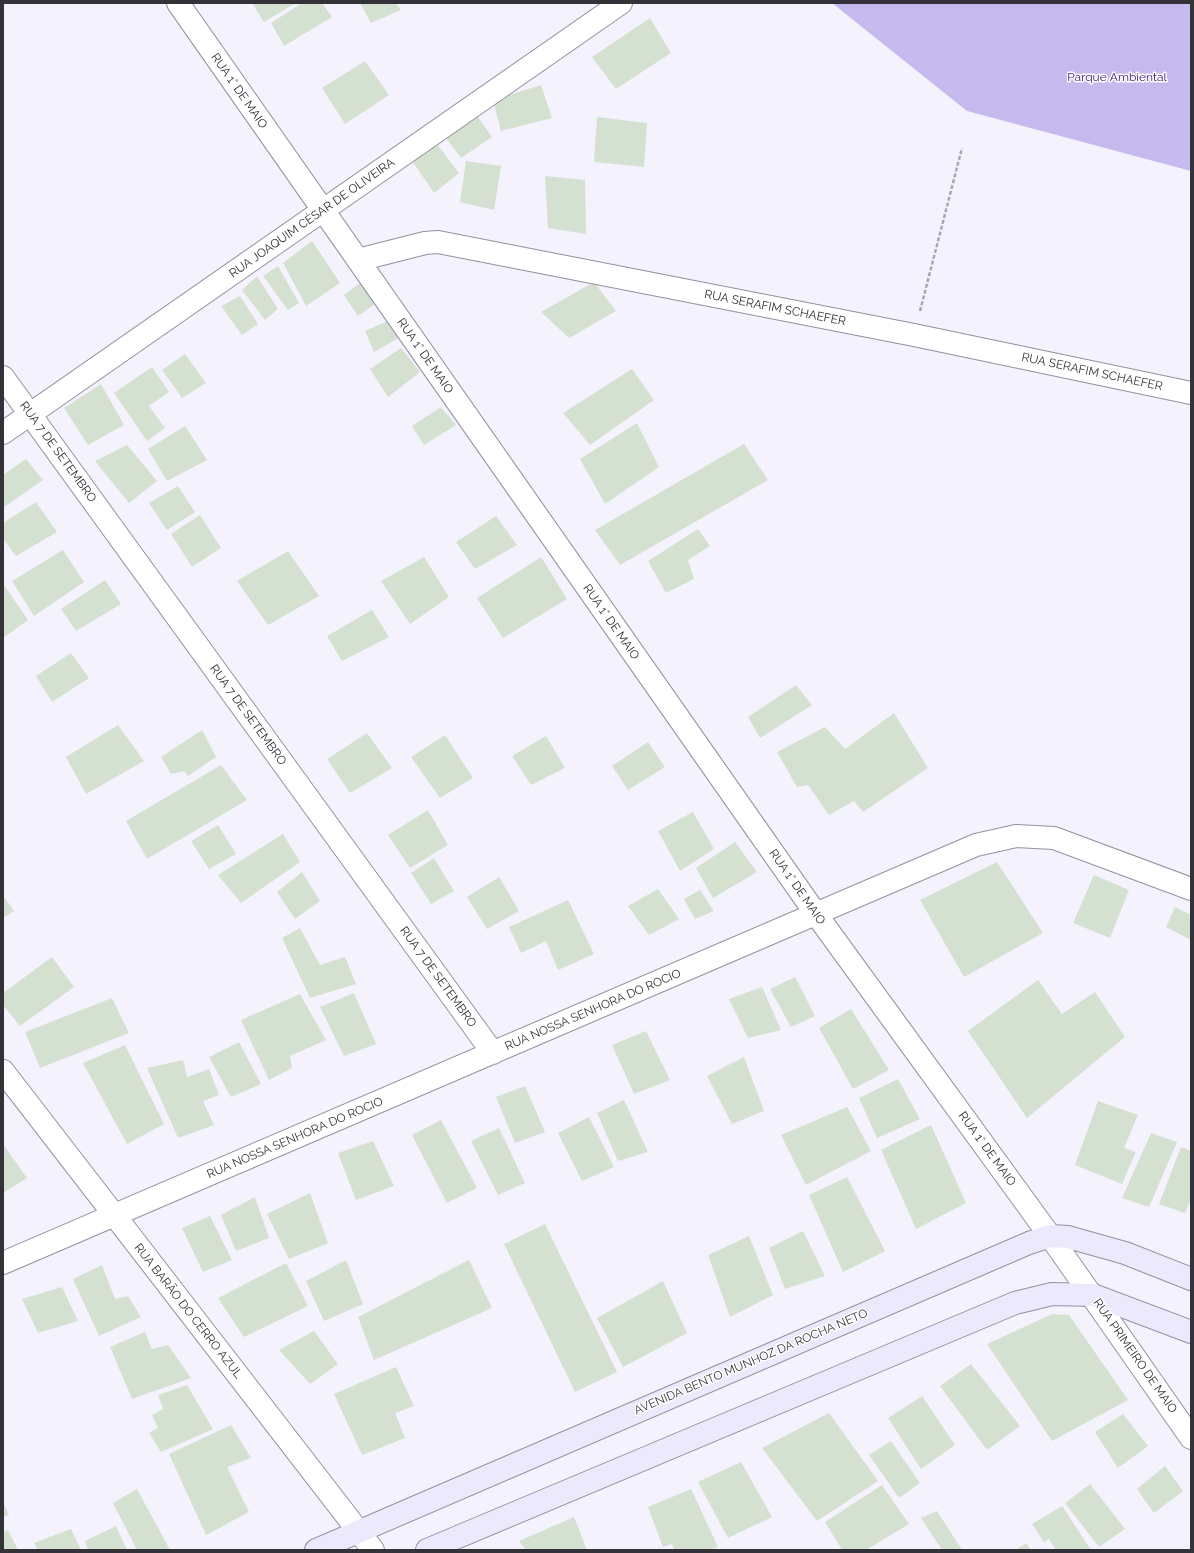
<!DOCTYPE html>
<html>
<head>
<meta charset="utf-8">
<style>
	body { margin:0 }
	#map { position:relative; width:1194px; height:1553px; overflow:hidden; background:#f4f2fd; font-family:Raleway,sans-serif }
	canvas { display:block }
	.frame { position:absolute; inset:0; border:4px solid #333239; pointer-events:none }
</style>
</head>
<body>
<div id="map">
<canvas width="1194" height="1553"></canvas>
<div class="frame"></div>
</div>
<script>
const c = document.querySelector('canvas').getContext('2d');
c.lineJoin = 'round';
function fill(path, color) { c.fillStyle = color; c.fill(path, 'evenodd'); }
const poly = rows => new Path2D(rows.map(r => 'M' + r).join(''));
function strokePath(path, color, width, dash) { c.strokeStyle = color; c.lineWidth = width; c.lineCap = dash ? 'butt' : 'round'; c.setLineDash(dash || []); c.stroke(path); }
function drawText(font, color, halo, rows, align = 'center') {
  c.font = font + ' Raleway,sans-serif'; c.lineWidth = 3; c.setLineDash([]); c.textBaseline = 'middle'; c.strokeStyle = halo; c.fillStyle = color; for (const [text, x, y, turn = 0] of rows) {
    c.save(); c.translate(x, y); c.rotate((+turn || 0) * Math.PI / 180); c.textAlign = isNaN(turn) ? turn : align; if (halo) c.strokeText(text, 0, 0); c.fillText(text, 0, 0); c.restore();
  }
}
const green = poly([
	[832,3,1191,3,1191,171,967,111]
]);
const building = poly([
	[252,3,296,3,264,22],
	[302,3,322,3,332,17,284,46,271,23],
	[360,3,396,3,401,10,371,23],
	[650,18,671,53,616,89,592,57],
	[365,61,389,95,345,124,322,88],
	[541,85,552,118,501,131,493,100],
	[475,113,492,137,461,158,443,134],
	[597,117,647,123,644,167,594,162],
	[434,140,459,173,434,193,410,158],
	[466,161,501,166,494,210,460,202],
	[545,176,585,180,586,234,548,228],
	[312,241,340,283,306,306,283,263],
	[278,266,299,303,288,310,263,276],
	[257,276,278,309,265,320,242,290],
	[364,280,379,301,358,316,344,295],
	[594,282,616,311,569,338,541,312],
	[240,296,258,324,242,335,221,306],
	[390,320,402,336,374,352,365,331],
	[401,348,420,372,388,397,370,369],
	[185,354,206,383,182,398,162,370],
	[152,367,169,392,149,406,165,428,147,441,114,393],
	[632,369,654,400,590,445,563,413],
	[101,384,124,425,88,445,64,408],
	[441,407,456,425,424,445,412,426],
	[637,423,659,467,605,504,580,459],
	[185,426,207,460,167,481,148,449],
	[744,444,768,480,620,565,595,530],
	[127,445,157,481,129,503,95,461],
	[26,459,43,480,3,508,3,475],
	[178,486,195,512,167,530,149,503],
	[36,502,57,532,16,556,3,539,3,523],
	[200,515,221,548,192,567,171,534],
	[496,516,517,545,475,569,456,542],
	[698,529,710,546,688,560,694,579,666,593,648,561],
	[63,550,84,582,34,616,12,581],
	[288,551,319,596,268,625,237,581],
	[424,557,449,597,410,624,381,581],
	[541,557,567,599,503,638,477,598],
	[105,580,121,604,76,631,61,609],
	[3,585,4,585,28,620,3,638],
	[372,610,389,637,342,661,327,636],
	[71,653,89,678,52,702,36,676],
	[796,685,812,705,760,738,748,717],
	[894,713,928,768,863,812,854,801,829,815,808,785,797,787,777,752,825,727,845,749],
	[118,725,144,761,86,794,66,757],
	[202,730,216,757,188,776,184,771,171,774,161,757],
	[367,733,392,768,350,793,327,759],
	[445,735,473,778,440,798,411,757],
	[546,736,565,768,531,785,512,756],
	[648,742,665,767,628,790,612,766],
	[221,765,247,800,147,859,126,821],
	[428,810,448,845,410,868,388,835],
	[693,812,714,849,680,871,658,831],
	[218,825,236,854,209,869,191,841],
	[283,834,300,862,241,903,218,875],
	[735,842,757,872,713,898,696,868],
	[434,858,454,891,431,904,411,873],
	[997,862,1043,933,964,977,920,900],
	[302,872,320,901,295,919,277,892],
	[1094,875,1129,890,1110,938,1073,923],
	[499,877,519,911,487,929,467,897],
	[658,889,679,919,649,935,628,906],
	[700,890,714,911,695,919,684,899],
	[3,895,14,911,3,918],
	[568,900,594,954,558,970,546,941,521,953,509,927],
	[1175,907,1191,915,1191,940,1166,927],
	[300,928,320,965,345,957,356,984,310,998,282,938],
	[52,957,74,987,20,1026,3,1005,3,993],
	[795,977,815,1016,791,1027,770,989],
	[1038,980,1062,1014,1095,992,1125,1037,1027,1118,968,1031],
	[762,987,781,1030,748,1038,729,999],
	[354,993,376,1044,344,1056,320,1007],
	[300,994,326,1040,290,1056,292,1068,269,1080,241,1020],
	[112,998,129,1033,40,1068,25,1032],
	[851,1009,889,1070,853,1089,819,1028],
	[646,1031,670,1080,634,1094,612,1045],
	[239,1042,261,1084,231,1097,209,1057],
	[125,1045,164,1124,127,1144,83,1063],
	[744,1057,764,1111,732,1124,707,1076],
	[183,1060,187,1077,209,1069,219,1095,203,1101,214,1125,178,1138,147,1068],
	[898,1079,920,1119,877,1138,859,1098],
	[525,1086,545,1132,515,1143,496,1097],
	[624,1100,648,1152,618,1161,597,1113],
	[1098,1101,1138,1115,1124,1148,1136,1152,1122,1184,1075,1165],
	[847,1107,871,1151,806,1185,781,1135],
	[589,1117,614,1167,582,1181,558,1133],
	[441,1120,477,1188,447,1203,412,1135],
	[931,1125,966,1203,916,1229,881,1150],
	[499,1128,525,1183,498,1195,471,1141],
	[1151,1133,1177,1142,1149,1207,1122,1198],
	[373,1141,394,1186,356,1200,338,1153],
	[3,1144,27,1178,3,1193],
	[1181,1147,1191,1151,1191,1199,1185,1213,1159,1204],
	[847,1177,885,1251,843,1272,809,1195],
	[310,1193,328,1243,289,1259,267,1214],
	[255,1197,269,1238,236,1251,221,1215],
	[210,1216,232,1260,203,1272,182,1228],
	[545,1224,617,1372,575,1392,504,1244],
	[803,1231,825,1276,785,1289,769,1248],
	[749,1236,773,1295,730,1317,708,1255],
	[346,1260,363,1304,324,1321,306,1281],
	[469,1260,492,1308,374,1360,358,1317],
	[286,1263,308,1306,244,1337,218,1298],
	[102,1265,115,1299,128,1296,141,1317,99,1336,73,1279],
	[663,1281,687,1333,623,1367,597,1318],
	[62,1287,78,1321,38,1333,22,1299],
	[1052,1314,1069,1315,1128,1400,1052,1441,987,1344],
	[314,1331,338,1364,310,1384,279,1350],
	[145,1332,152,1349,168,1345,191,1378,132,1399,110,1347],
	[971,1364,1020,1426,987,1450,940,1386],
	[396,1367,414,1406,395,1413,405,1438,362,1455,334,1394],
	[187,1385,213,1429,161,1452,149,1433,158,1428,152,1415,163,1409,158,1395],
	[922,1396,955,1445,921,1469,888,1418],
	[829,1413,878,1481,817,1521,762,1448],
	[1123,1414,1148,1446,1118,1468,1095,1432],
	[231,1425,251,1458,227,1467,249,1512,206,1535,169,1454],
	[891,1441,920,1483,899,1498,869,1455],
	[741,1462,772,1517,728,1538,698,1482],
	[1165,1466,1183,1491,1154,1513,1137,1489],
	[1090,1484,1125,1529,1099,1547,1065,1503],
	[882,1485,909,1524,866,1550,842,1550,825,1522],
	[137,1489,170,1550,137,1550,113,1503],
	[691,1489,718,1547,710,1550,674,1550,672,1544,663,1547,648,1507],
	[3,1502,9,1515,3,1517],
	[1062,1506,1091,1550,1056,1550,1049,1539,1044,1542,1032,1524],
	[937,1511,962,1550,942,1550,921,1518],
	[574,1517,587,1550,526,1550,519,1541],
	[116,1526,127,1550,88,1550,85,1541],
	[71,1529,81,1550,38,1550,34,1543],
	[8,1530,18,1550,3,1550,3,1532],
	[1026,1543,1031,1550,1016,1550]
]);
const path = poly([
	[920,311,962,148]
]);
const minor = poly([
	[178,3,816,914,1050,1236,1191,1438],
	[358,260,425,243,438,242,914,335,1191,393],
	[3,377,493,1053],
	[3,433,621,3],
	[3,1071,373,1550],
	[3,1263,976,845,1016,836,1054,838,1191,889]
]);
const secondary = poly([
	[316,1550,1029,1243,1050,1236,1068,1237,1125,1253,1191,1279],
	[427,1550,1015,1303,1052,1294,1093,1295,1191,1332]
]);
const parkNames = [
	["Parque Ambiental",1117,77]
];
const streetNames = [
	["RUA 1° DE MAIO",239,91,55],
	["RUA JOAQUIM CÉSAR DE OLIVEIRA",312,218,-35],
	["RUA SERAFIM SCHAEFER",775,308,11],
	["RUA 1° DE MAIO",425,356,55],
	["RUA SERAFIM SCHAEFER",1092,372,12],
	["RUA 7 DE SETEMBRO",58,452,54],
	["RUA 1° DE MAIO",611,622,55],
	["RUA 7 DE SETEMBRO",248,715,54],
	["RUA 1° DE MAIO",797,887,55],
	["RUA 7 DE SETEMBRO",438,977,54],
	["RUA NOSSA SENHORA DO ROCIO",593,1010,-23],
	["RUA NOSSA SENHORA DO ROCIO",295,1138,-23],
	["RUA 1° DE MAIO",987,1149,54],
	["RUA BARÃO DO CERRO AZUL",188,1311,52],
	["RUA PRIMEIRO DE MAIO",1135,1356,55],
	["AVENIDA BENTO MUNHOZ DA ROCHA NETO",751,1362,-23]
];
fill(green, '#c5b9ed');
fill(building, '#d4e1d1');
strokePath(minor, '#9490a2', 24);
strokePath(secondary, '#9490a2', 24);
strokePath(path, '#a9a7b1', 2.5, [4, 2]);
strokePath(minor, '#fff', 22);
strokePath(secondary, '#ede9fc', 22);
drawText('12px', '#3b1473', '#fff', parkNames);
drawText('12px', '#333239', '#fff', streetNames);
</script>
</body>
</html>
